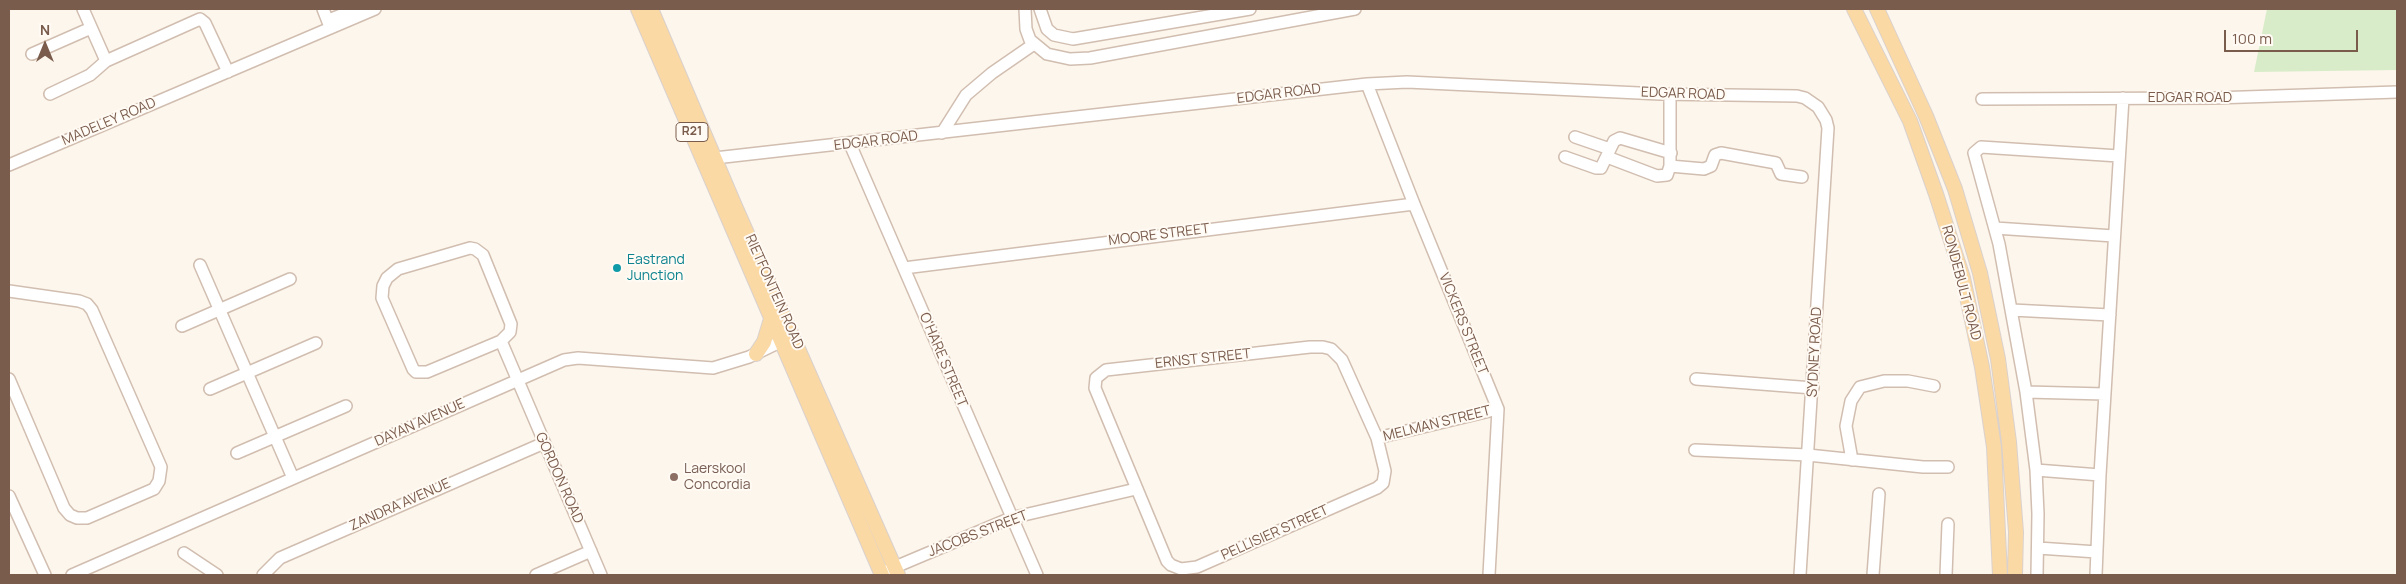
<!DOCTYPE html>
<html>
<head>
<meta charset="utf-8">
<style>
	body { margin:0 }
	#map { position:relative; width:2406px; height:584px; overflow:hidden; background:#fdf6ec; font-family:Manrope,sans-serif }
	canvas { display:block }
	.frame { position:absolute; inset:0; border:10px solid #7a5c4d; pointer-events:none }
	.north { position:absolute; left:20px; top:20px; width:50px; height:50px; -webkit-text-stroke:4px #fffaf3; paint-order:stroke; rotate:0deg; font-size:14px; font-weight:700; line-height:20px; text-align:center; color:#7a5c4d }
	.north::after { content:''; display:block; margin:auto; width:18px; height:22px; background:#7a5c4d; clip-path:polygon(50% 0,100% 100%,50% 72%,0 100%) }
	.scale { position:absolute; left:2224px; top:30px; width:134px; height:22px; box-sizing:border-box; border:2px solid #7a5c4d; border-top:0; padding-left:6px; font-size:15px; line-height:18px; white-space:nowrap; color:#7a5c4d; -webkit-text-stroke:4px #fffaf3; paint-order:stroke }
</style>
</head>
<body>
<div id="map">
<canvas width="2406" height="584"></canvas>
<div class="frame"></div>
<div class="north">N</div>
<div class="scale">100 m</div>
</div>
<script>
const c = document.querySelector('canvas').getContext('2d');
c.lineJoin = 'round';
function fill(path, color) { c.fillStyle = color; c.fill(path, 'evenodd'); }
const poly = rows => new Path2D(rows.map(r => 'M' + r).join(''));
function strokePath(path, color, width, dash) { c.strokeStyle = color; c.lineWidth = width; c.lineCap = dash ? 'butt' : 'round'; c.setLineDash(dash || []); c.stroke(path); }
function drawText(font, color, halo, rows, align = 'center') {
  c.font = font + ' Manrope,sans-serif'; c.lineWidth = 4; c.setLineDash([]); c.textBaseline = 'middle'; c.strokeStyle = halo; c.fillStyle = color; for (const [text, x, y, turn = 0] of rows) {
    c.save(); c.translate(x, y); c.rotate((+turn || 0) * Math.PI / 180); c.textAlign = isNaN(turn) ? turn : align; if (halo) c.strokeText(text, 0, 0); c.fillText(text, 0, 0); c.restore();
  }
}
const green = poly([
	[2267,9,2397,9,2397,70,2254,72]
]);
const minor = poly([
	[83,9,106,61,200,19,205,23,228,72],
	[323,9,330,27],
	[1025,9,1026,29,1030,40,1047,54,1070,59,1090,58,1355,9],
	[1040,9,1047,29,1054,35,1073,39,1250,9],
	[331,19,356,9],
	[32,54,91,28],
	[1367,84,1414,204,1498,409,1489,575],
	[50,94,90,75,106,61],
	[1982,99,2214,98,2397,92],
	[942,133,966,95,992,73,1034,44],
	[1575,137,1610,149],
	[850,144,1037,575],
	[1565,157,1596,168,1601,168,1614,141,1620,138,1671,153],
	[1607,157,1657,176,1667,175,1670,166,1670,94],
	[715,158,1367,84,1407,82,1660,94,1797,96,1805,98,1818,107,1826,120,1828,128,1800,575],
	[9,165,375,9],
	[1670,166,1704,169,1711,166,1715,155,1721,153,1776,163,1781,174,1802,177],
	[1995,228,2114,236],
	[470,248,475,249,483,255,511,324,510,332,501,341,427,372,416,372,413,369,382,298,383,286,387,278,398,269,470,248],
	[200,265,293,478],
	[904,268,1414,204],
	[9,291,79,301,87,304,92,310,161,467,159,481,154,489,87,518,77,518,70,515,64,508,9,379],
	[2012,310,2110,315],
	[182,326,290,279],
	[501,341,601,575],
	[1310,347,1323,347,1331,349,1342,360,1377,438,1385,471,1383,483,1377,488,1197,567,1181,569,1171,565,1167,561,1095,388,1096,378,1106,370,1310,347],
	[1696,379,1813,388],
	[210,389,316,343],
	[2026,392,2105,394],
	[1377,438,1498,409],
	[1695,450,1808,455,1923,467,1948,467],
	[237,453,346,406],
	[1852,460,1846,426,1851,401,1860,387,1884,381,1908,381,1934,386],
	[2036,470,2100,475],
	[9,496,45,575],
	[2038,548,2097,552],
	[184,553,217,575],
	[881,573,1011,518,1136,489],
	[72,575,564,360,578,358,713,368,749,357,788,338],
	[263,575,280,558,544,443],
	[536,575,591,551],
	[1873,575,1879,494],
	[1946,575,1948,524],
	[2037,575,2038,514,2036,470,2026,392,1999,244,1974,153,1981,147,2119,156],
	[2096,575,2100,475,2123,98]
]);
const major = poly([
	[638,9,882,575],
	[651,9,734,204,898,575],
	[1854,9,1910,121,1936,194,1963,278,1982,367,1994,447,2000,575],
	[1877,9,1926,116,1955,189,1980,273,1998,359,2009,442,2016,532,2015,575],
	[756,354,764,342,771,319]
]);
const markers = [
	[617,268,5,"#0f9aa8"],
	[674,477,5,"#8d6e63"]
];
const shields = [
	[692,132,32]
];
const shieldNames = [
	["R21",692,132]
];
const streetNames = [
	["EDGAR ROAD",1279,94,-7],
	["EDGAR ROAD",1683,94,2],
	["EDGAR ROAD",2190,98],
	["MADELEY ROAD",109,122,-23],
	["EDGAR ROAD",876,141,-7],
	["MOORE STREET",1159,235,-7],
	["RONDEBULT ROAD",1961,283,75],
	["RIETFONTEIN ROAD",774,292,66],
	["VICKERS STREET",1463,324,68],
	["SYDNEY ROAD",1815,352,-87],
	["ERNST STREET",1203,359,-6],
	["O'HARE STREET",943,360,67],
	["DAYAN AVENUE",420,423,-24],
	["MELMAN STREET",1437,424,-14],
	["GORDON ROAD",559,478,66],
	["ZANDRA AVENUE",400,505,-24],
	["PELLISIER STREET",1275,533,-24],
	["JACOBS STREET",978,534,-21]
];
const cultureNames = [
	["Eastrand",627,260],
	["Junction",627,276]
];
const educationNames = [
	["Laerskool",684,469],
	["Concordia",684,485]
];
fill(green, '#d8ecc9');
strokePath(minor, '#d1beb0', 14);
strokePath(major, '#dad1cd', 16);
strokePath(minor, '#fff', 11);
strokePath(major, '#fbd9a5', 14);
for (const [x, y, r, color] of markers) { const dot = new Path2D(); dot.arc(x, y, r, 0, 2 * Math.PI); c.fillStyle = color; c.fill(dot); strokePath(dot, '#fffaf3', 2); }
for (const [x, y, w] of shields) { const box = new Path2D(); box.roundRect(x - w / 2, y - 9.5, w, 19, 4); c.fillStyle = '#fffaf3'; c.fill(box); strokePath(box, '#7a5c4d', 1); }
drawText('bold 12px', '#7a5c4d', null, shieldNames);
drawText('14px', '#7a5c4d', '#fffaf3', streetNames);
drawText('14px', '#0d838f', '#fffaf3', cultureNames, 'left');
drawText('14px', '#785e54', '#fffaf3', educationNames, 'left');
</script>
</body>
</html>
